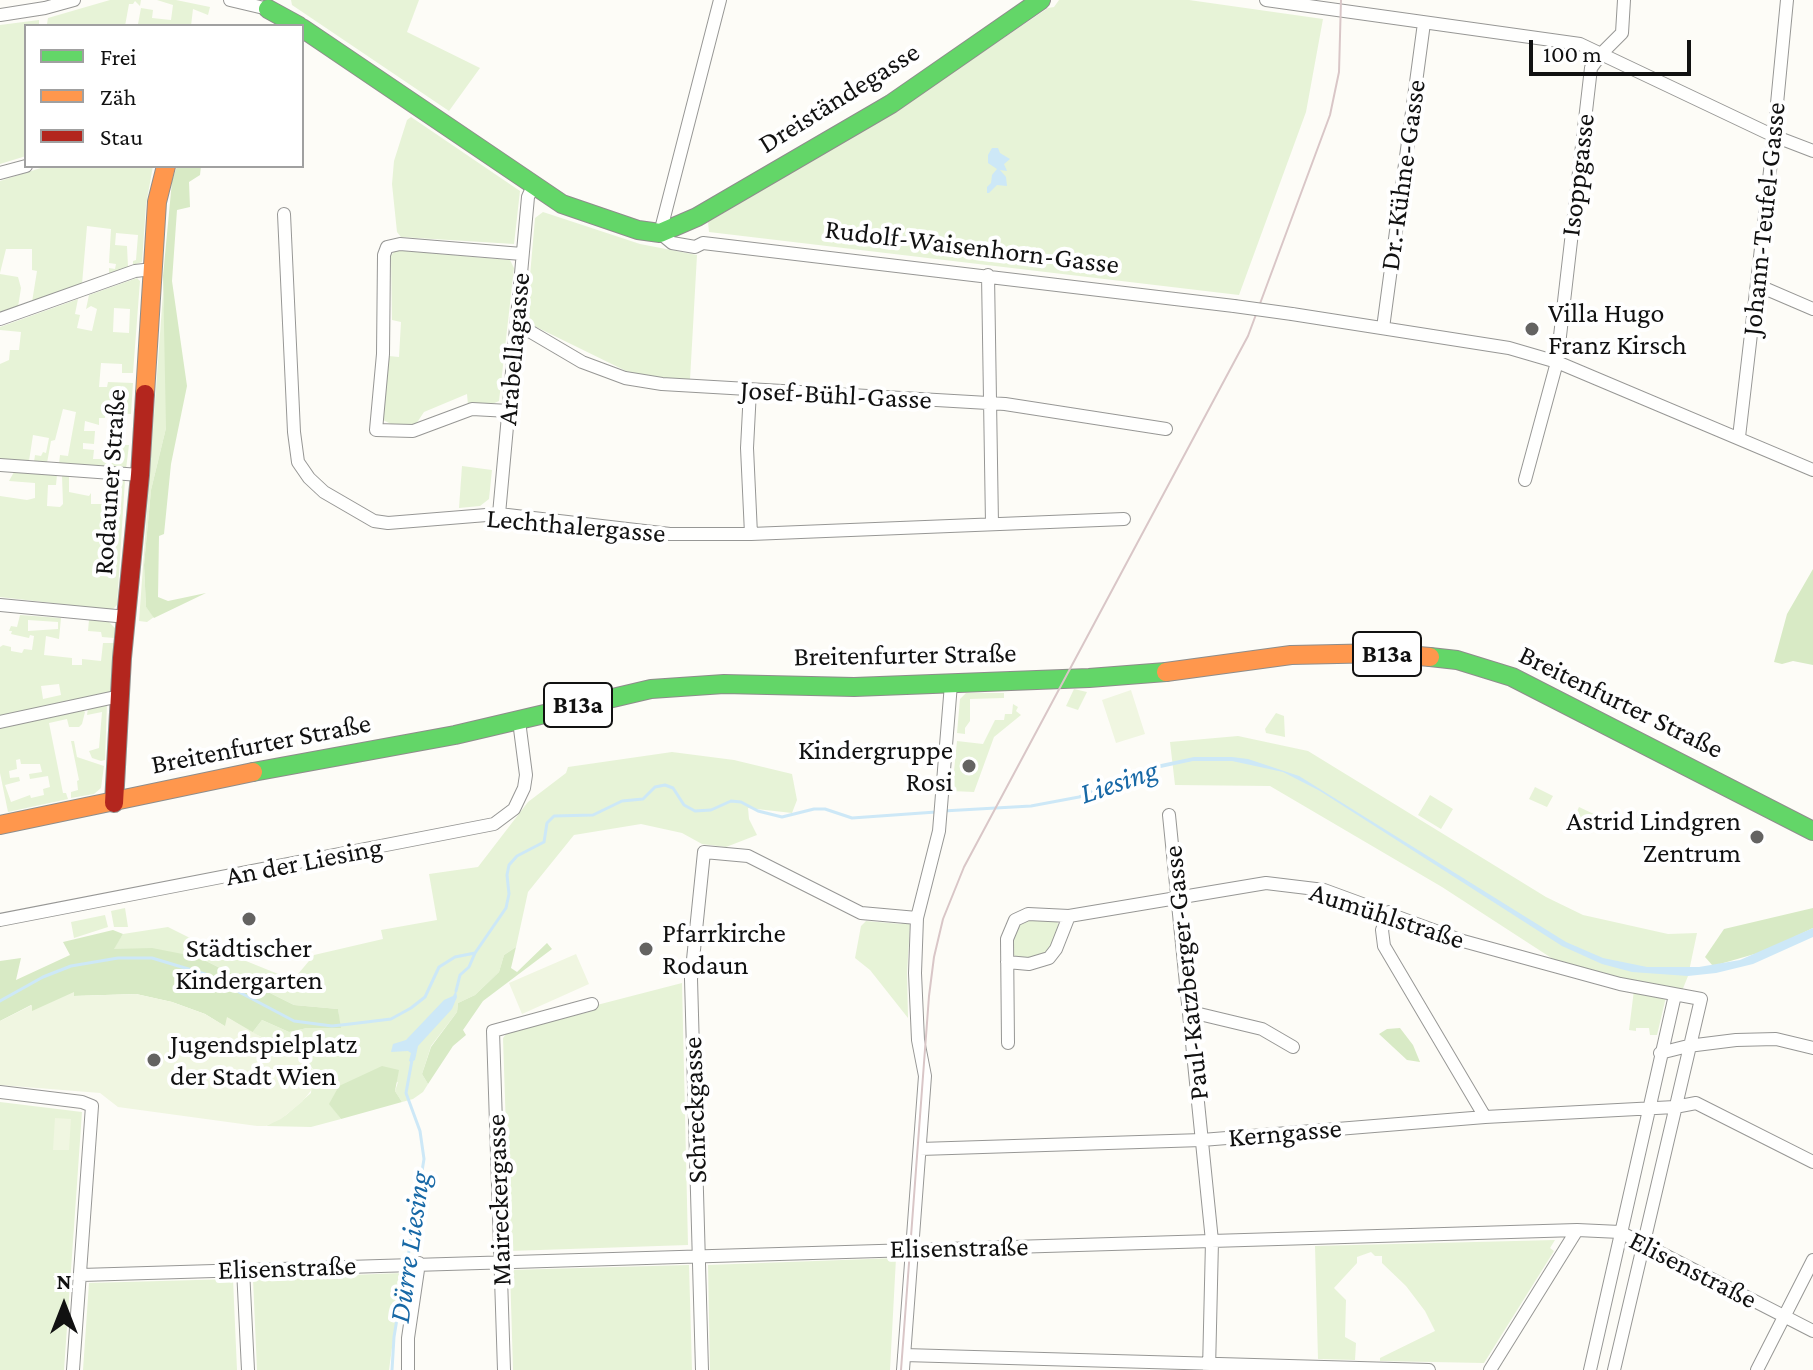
<!DOCTYPE html>
<html>
<head>
<meta charset="utf-8">
<style>
	body { margin:0 }
	#map { position:relative; width:1813px; height:1370px; overflow:hidden; background:#fdfcf7; font-family:"Crimson Pro",serif }
	canvas { display:block }
	.legend { position:absolute; left:24px; top:24px; width:280px; height:144px; box-sizing:border-box; background:#fff; border:2px solid #a0a0a0; margin:0; padding:10px 14px; list-style:none; font-size:24px; color:#111 }
	.legend li { display:flex; align-items:center; gap:16px; height:40px }
	.legend b { width:40px; border:2px solid #a0a0a0 }
	.north { position:absolute; left:24px; top:1266px; width:80px; height:80px; -webkit-text-stroke:6px #fff; paint-order:stroke; rotate:0deg; font-size:22px; font-weight:700; line-height:32px; text-align:center; color:#111 }
	.north::after { content:''; display:block; margin:auto; width:28px; height:36px; background:#111; clip-path:polygon(50% 0,100% 100%,50% 72%,0 100%) }
	.scale { position:absolute; left:1529px; top:40px; width:162px; height:36px; box-sizing:border-box; border:4px solid #111; border-top:0; padding-left:10px; font-size:24px; line-height:28px; white-space:nowrap; color:#111; -webkit-text-stroke:6px #fff; paint-order:stroke }
</style>
</head>
<body>
<div id="map">
<canvas width="1813" height="1370"></canvas>
<ul class="legend">
<li><b style="height:10px;background:#63d668"></b>Frei</li>
<li><b style="height:10px;background:#ff974d"></b>Zäh</li>
<li><b style="height:10px;background:#b3261e"></b>Stau</li>
</ul>
<div class="north">N</div>
<div class="scale">100 m</div>
</div>
<script>
const c = document.querySelector('canvas').getContext('2d');
c.lineJoin = 'round';
function fill(path, color) { c.fillStyle = color; c.fill(path, 'evenodd'); }
const poly = rows => new Path2D(rows.map(r => 'M' + r).join(''));
function strokePath(path, color, width, dash) { c.strokeStyle = color; c.lineWidth = width; c.lineCap = dash ? 'butt' : 'round'; c.setLineDash(dash || []); c.stroke(path); }
function drawText(font, color, halo, rows, align = 'center') {
  c.font = font + ' "Crimson Pro",serif'; c.lineWidth = 8; c.setLineDash([]); c.textBaseline = 'middle'; c.strokeStyle = halo; c.fillStyle = color; for (const [text, x, y, turn = 0] of rows) {
    c.save(); c.translate(x, y); c.rotate((+turn || 0) * Math.PI / 180); c.textAlign = isNaN(turn) ? turn : align; if (halo) c.strokeText(text, 0, 0); c.fillText(text, 0, 0); c.restore();
  }
}
const green = poly([
	[110,0,141,0,140,6,135,1,133,4,129,4,125,26,50,26,47,24,48,18],
	[157,0,176,0,210,7,208,15,193,9,191,26,133,26,138,24,141,8,153,10,152,18,171,20,173,5],
	[291,0,419,0,407,32,480,68,449,111,292,5],
	[1059,0,1189,0,1323,19,1306,112,1239,295,709,232,708,222,896,111,1048,8,1054,7],
	[39,20,39,26,26,26,26,156,0,164,0,25],
	[411,117,520,191,514,244,401,237,397,232,392,184,394,161,407,120],
	[47,166,153,166,146,205,142,262,133,265,133,261,136,260,138,235,116,233,115,245,127,246,128,267,109,274,109,268,115,269,116,264,109,263,111,229,87,226,82,284,32,302,37,271,32,270,32,249,6,249,0,273,0,181],
	[543,212,640,244,697,255,690,380,657,378,626,371,526,322,535,218],
	[395,250,510,260,514,268,499,401,490,405,468,405,467,394,424,412,414,427,393,425,383,420,389,356,399,357,401,322,392,320,391,256],
	[0,274,18,277,21,288,18,307,0,313],
	[137,278,140,281,133,373,122,373,122,364,101,363,99,387,107,387,108,382,133,383,131,414,105,413,105,418,99,418,99,425,85,421,84,431,95,431,94,444,83,443,83,449,94,450,93,459,101,459,102,447,113,447,113,460,120,461,122,445,129,445,126,469,59,464,60,455,68,456,76,412,63,409,55,440,51,441,47,463,34,462,35,455,41,456,43,452,46,453,49,438,33,435,29,461,0,459,0,364,9,360,10,350,19,350,21,332,0,330,0,327,78,299,75,314,80,315,77,328,92,331,97,309,91,306,86,309,89,295],
	[114,308,130,309,129,333,113,332],
	[163,293,166,344,166,428,151,490,144,565,146,607,154,617,147,622,139,621],
	[462,466,492,470,489,499,480,506,459,508],
	[14,472,57,475,56,485,48,485,47,506,60,507,63,504,62,476,69,476,69,492,89,496,91,493,91,504,112,504,111,493,117,493,118,487,105,486,106,479,125,480,117,605,112,610,0,597,0,496,27,500,35,498,35,483,9,481],
	[20,615,61,618,59,639,46,636,44,655,72,658,72,665,82,665,82,659,101,661,103,643,114,643,110,693,0,717,0,647,3,645,11,647,11,651,22,653,24,649,32,650,34,636,30,635,29,638,11,634,12,631,9,631,11,626,17,627],
	[28,620,58,622,58,629,28,631],
	[59,684,61,695,43,699,41,686],
	[89,620,109,622,115,628,114,638,102,637,101,632,88,631],
	[1074,689,1087,692,1078,710,1066,706],
	[966,693,1004,693,1004,698,970,699,970,721,965,728,965,734,957,733,960,699],
	[107,704,105,760,101,761,92,758,89,751,99,748,102,712,87,715,88,708],
	[1013,704,1018,707,1016,711,1021,715,994,737,974,792,952,791,957,741,983,744,995,720,1004,720,1005,714,1012,714],
	[82,709,85,712,82,724,79,727,69,727,67,719,49,723,63,793,66,793,68,799,8,812,0,773,0,727],
	[20,759,21,764,40,764,42,772,29,774,30,779,48,776,50,787,43,789,44,795,31,798,30,795,11,802,5,785,20,781,19,777,10,778,9,771,17,769,16,760],
	[1276,713,1284,716,1285,737,1266,733,1265,729],
	[1238,736,1308,751,1546,897,1583,915,1668,934,1697,933,1688,976,1680,996,1553,959,1442,887,1270,786,1175,785,1170,742],
	[71,741,74,741,77,757,104,766,101,788,94,794,71,798,71,792,78,790,77,781,79,780],
	[672,752,734,760,792,774,797,800,792,813,748,808,749,819,757,835,726,847,702,844,682,833,641,824,574,835,528,892,516,947,504,955,499,972,475,995,458,1003,457,1012,431,1046,422,1074,428,1084,423,1092,413,1099,402,1102,395,1091,398,1082,330,1104,341,1119,311,1127,266,1126,286,1115,311,1093,313,1069,301,1054,252,1033,262,1020,289,1032,307,1028,340,1028,338,1009,294,1005,198,957,113,949,123,934,168,927,194,940,293,980,314,955,383,939,381,930,437,920,429,874,478,867,528,802,566,773,568,767],
	[1535,787,1553,796,1547,807,1529,799],
	[1430,795,1453,809,1441,829,1418,815],
	[1579,807,1598,816,1592,829,1573,820],
	[125,908,128,927,114,927,111,911],
	[105,915,108,927,74,938,71,922],
	[1031,918,1057,921,1059,927,1050,950,1037,958,1016,958,1012,952,1012,935,1017,925],
	[907,920,910,925,907,973,908,1018,870,970,855,958,861,926,866,921,901,924],
	[682,983,688,1245,510,1251,503,1038,507,1033,592,1011,593,1006],
	[1634,990,1666,997,1657,1035,1650,1035,1649,1028,1636,1028,1636,1031,1629,1030],
	[0,1102,82,1112,64,1370,0,1370],
	[1555,1240,1550,1248,1554,1251,1484,1363,1380,1361,1380,1358,1435,1331,1425,1311,1406,1286,1382,1263,1382,1256,1375,1256,1371,1252,1357,1257,1357,1263,1334,1288,1346,1300,1345,1337,1356,1343,1355,1360,1318,1359,1315,1246],
	[896,1258,890,1370,710,1370,708,1265],
	[689,1265,692,1370,513,1370,510,1270],
	[402,1273,389,1370,257,1370,253,1279],
	[233,1279,237,1370,83,1370,89,1283]
]);
const forest = poly([
	[177,166,201,166,200,175,189,182,190,207,177,210,172,281,187,386,171,464,164,534,159,536,158,597,168,601,206,593,154,618,146,607,144,565,151,490,166,428,163,276,172,181],
	[1813,569,1813,665,1793,661,1782,664,1774,662,1787,614],
	[1813,908,1813,928,1765,951,1713,966,1705,957,1724,929],
	[113,930,123,934,114,949,152,948,198,957,294,1005,338,1009,341,1028,307,1028,289,1032,262,1020,252,1033,228,1018,226,1027,205,1014,172,1002,136,994,74,996,31,1012,31,1005,0,1021,0,961,21,958,16,980,70,955,63,942],
	[547,943,552,949,483,1001,463,1030,466,1035,453,1046,428,1084,422,1074,431,1047,457,1012,458,1003,475,995,499,972,504,955,516,947,511,968,517,972],
	[1400,1028,1413,1045,1420,1062,1407,1060,1379,1034,1387,1029],
	[382,1066,399,1070,395,1091,402,1102,341,1119,329,1104,339,1086]
]);
const pitch = poly([
	[1131,690,1145,734,1116,743,1102,700],
	[576,954,589,984,522,1014,509,983],
	[74,992,74,996,136,994,172,1002,205,1014,225,1026,227,1017,268,1041,306,1058,315,1073,313,1088,302,1102,281,1119,266,1126,257,1126,118,1107,100,1093,0,1085,0,1021,32,1005,32,1011],
	[55,1118,71,1119,69,1150,53,1150]
]);
const water = poly([
	[992,148,998,148,1000,153,1010,159,1004,164,1007,171,1000,170,1006,177,1007,186,997,185,989,193,987,193,987,187,991,183,992,175,997,169,988,163,988,155],
	[1194,757,1232,757,1248,759,1299,776,1566,942,1603,958,1647,967,1699,967,1740,960,1813,928,1813,937,1753,964,1716,973,1688,976,1632,972,1602,964,1562,946,1320,791,1283,772,1232,761,1193,761,1156,769,1111,785,1161,764],
	[456,990,457,997,452,1009,418,1046,415,1060,411,1062,409,1061,411,1053,408,1051,391,1052,393,1044,406,1040,444,1000,453,996]
]);
const stream = poly([
	[943,811,1031,806,1079,797,1112,784],
	[456,991,460,975,469,967,475,953,506,908,509,894,507,875,509,865,517,856,544,842,547,823,554,816,593,815,622,801,643,799,655,787,665,785,673,788,684,805,695,811,711,810,731,801,741,802,758,811,782,817,814,809,825,809,852,818,936,812],
	[0,1001,43,977,71,966,118,958,152,958,205,974,294,1021,332,1026,350,1024,391,1019,411,1008,425,997,439,967,455,957,475,953],
	[407,1263,424,1159,420,1131,406,1093,412,1060],
	[392,1370,394,1337,405,1270]
]);
const street = poly([
	[230,0,268,9],
	[720,0,660,233,672,243,695,247,703,243,1234,306],
	[1266,0,1580,44,1774,136,1813,151],
	[0,15,45,8,74,0],
	[0,173,26,166],
	[284,214,294,432,298,462,309,478,324,492,374,521,388,523,499,514,670,534,751,534,1124,519],
	[988,275,992,524],
	[1757,285,1813,309],
	[1292,314,1509,348,1557,362,1813,470],
	[0,319,135,271,153,269],
	[1383,328,1424,23],
	[516,329,531,332,582,362,625,378,662,384,1005,404,1166,429],
	[750,390,747,448,751,534],
	[509,411,472,409,413,431,376,430,383,354,384,255,387,247,400,244,522,254],
	[1739,437,1773,145,1787,0],
	[0,465,140,475],
	[1525,480,1557,362,1591,68,1602,53,1622,33,1624,0],
	[499,514,528,197,533,186],
	[0,605,127,617],
	[0,722,120,696],
	[1169,815,1212,1241,1209,1370],
	[1389,912,1382,930,1384,946,1485,1117],
	[0,920,494,824,514,809,524,788,526,775,519,721],
	[1007,962,1029,964,1049,958,1056,949,1069,916],
	[1191,1012,1262,1029,1293,1047],
	[1008,1043,1007,939,1015,920,1028,914,1069,916,1266,883,1324,890,1463,941,1620,984,1701,999,1614,1370],
	[1660,1053,1688,1046,1736,1040,1776,1039,1813,1048],
	[0,1092,82,1102,92,1106,73,1370],
	[920,1149,1202,1140,1485,1117,1675,1107,1696,1103,1813,1162],
	[243,1269,248,1370],
	[81,1275,1577,1230,1620,1232,1813,1331],
	[904,1355,1429,1370],
	[408,1370,408,1338,419,1263],
	[504,1370,493,1031,592,1004],
	[702,1370,691,979,704,852,748,856,861,913,917,918],
	[903,1370,925,1076,918,1040,915,973,917,918,939,831,951,684],
	[1490,1370,1577,1230],
	[1590,1370,1675,995],
	[1757,1370,1813,1260]
]);
const fast = poly([
	[268,9,299,26],
	[302,28,562,204,638,230,660,233,697,217,891,104,1041,0],
	[1430,657,1457,660,1512,677,1813,831],
	[253,772,455,735,651,689,724,684,854,687,1089,678,1166,672]
]);
const slow = poly([
	[145,394,157,202,166,166],
	[1166,672,1291,655,1384,653,1430,657],
	[0,825,253,772]
]);
const jam = poly([
	[114,803,122,658,140,475,145,394]
]);
const tram = poly([
	[901,1370,929,996,934,957,943,919,964,867,1248,336,1330,115,1339,72,1341,0]
]);
const streetBridge = poly([
	[1234,306,1292,314]
]);
const markers = [
	[1532,329,8,"#646362"],
	[969,766,8,"#646362"],
	[1757,837,8,"#646362"],
	[249,919,8,"#646362"],
	[646,949,8,"#646362"],
	[154,1060,8,"#646362"]
];
const shields = [
	[1387,654,68],
	[578,705,68]
];
const shieldNames = [
	["B13a",1387,654],
	["B13a",578,705]
];
const streetNames = [
	["Dreiständegasse",839,98,-32],
	["Dr.-Kühne-Gasse",1403,175,-82],
	["Isoppgasse",1578,175,-83],
	["Johann-Teufel-Gasse",1764,219,-84],
	["Rudolf-Waisenhorn-Gasse",972,247,7],
	["Arabellagasse",514,349,-85],
	["Josef-Bühl-Gasse",836,395,3],
	["Rodauner Straße",110,482,-86],
	["Lechthalergasse",576,526,5],
	["Breitenfurter Straße",905,655,-1],
	["Breitenfurter Straße",1621,702,26],
	["Breitenfurter Straße",261,744,-11],
	["An der Liesing",304,862,-11],
	["Aumühlstraße",1387,916,18],
	["Paul-Katzberger-Gasse",1186,973,-96],
	["Schreckgasse",695,1110,-92],
	["Kerngasse",1285,1133,-5],
	["Maireckergasse",499,1200,-92],
	["Elisenstraße",959,1248,-1],
	["Elisenstraße",287,1268,-2],
	["Elisenstraße",1693,1270,27]
];
const poiNames = [
	["Villa Hugo",1548,313],
	["Franz Kirsch",1548,345],
	["Kindergruppe",953,750,"right"],
	["Rosi",953,782,"right"],
	["Astrid Lindgren",1741,821,"right"],
	["Zentrum",1741,853,"right"],
	["Pfarrkirche",662,933],
	["Rodaun",662,965],
	["Städtischer",249,948,"center"],
	["Kindergarten",249,980,"center"],
	["Jugendspielplatz",170,1044],
	["der Stadt Wien",170,1076]
];
const waterNames = [
	["Liesing",1119,782,-19],
	["Dürre Liesing",410,1247,-82]
];
fill(green, '#e7f3d7');
fill(forest, '#d8eac5');
fill(pitch, '#f0f6e1');
fill(water, '#cde8f7');
strokePath(stream, '#cde8f7', 3);
strokePath(street, '#979795', 14);
strokePath(fast, '#8e8d8b', 20);
strokePath(slow, '#8e8d8b', 20);
strokePath(jam, '#8e8d8b', 20);
strokePath(street, '#fffffe', 12);
strokePath(fast, '#63d668', 18);
strokePath(slow, '#ff974d', 18);
strokePath(jam, '#b3261e', 18);
strokePath(tram, '#d9c6c7', 2);
strokePath(streetBridge, '#979795', 14, []);
strokePath(streetBridge, '#fffffe', 12);
for (const [x, y, r, color] of markers) { const dot = new Path2D(); dot.arc(x, y, r, 0, 2 * Math.PI); c.fillStyle = color; c.fill(dot); strokePath(dot, '#fff', 3); }
for (const [x, y, w] of shields) { const box = new Path2D(); box.roundRect(x - w / 2, y - 22, w, 44, 6); c.fillStyle = '#fff'; c.fill(box); strokePath(box, '#111', 2); }
drawText('bold 26px', '#111', null, shieldNames);
drawText('28px', '#111', '#fff', streetNames);
drawText('28px', '#111', '#fff', poiNames, 'left');
drawText('italic 30px', '#1768a6', '#fff', waterNames);
</script>
</body>
</html>
